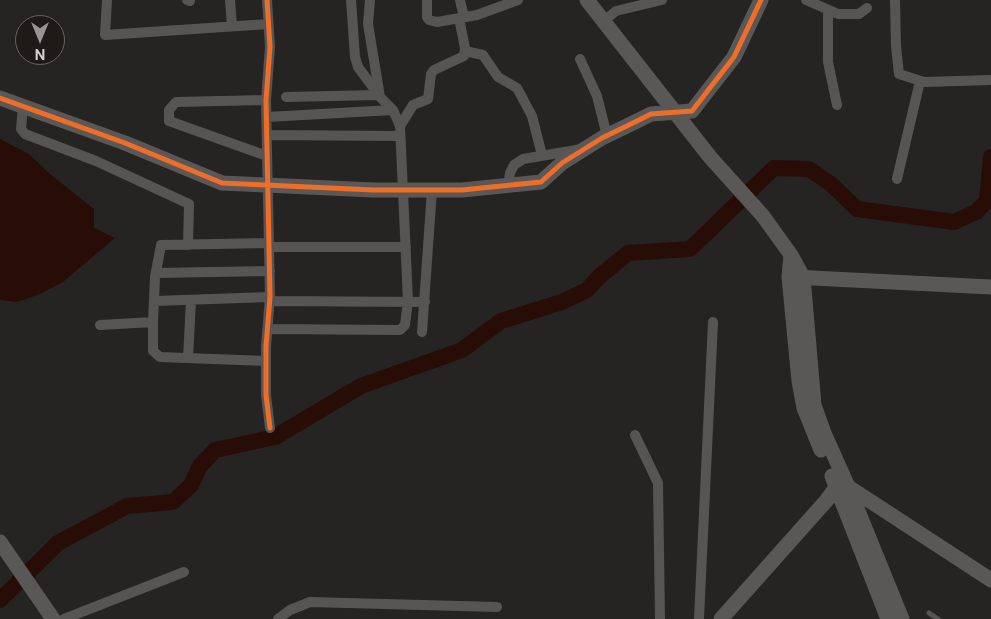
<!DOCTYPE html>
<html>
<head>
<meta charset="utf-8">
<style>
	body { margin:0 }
	#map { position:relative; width:991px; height:619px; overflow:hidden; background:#262423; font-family:"Public Sans",sans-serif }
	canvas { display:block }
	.north { position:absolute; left:15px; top:15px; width:50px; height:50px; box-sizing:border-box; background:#1e1a18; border:1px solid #676362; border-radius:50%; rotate:180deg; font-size:14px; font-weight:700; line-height:20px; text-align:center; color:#d4d1d0 }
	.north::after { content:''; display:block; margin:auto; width:18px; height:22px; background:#979493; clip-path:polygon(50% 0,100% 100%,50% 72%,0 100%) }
</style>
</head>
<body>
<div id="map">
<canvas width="991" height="619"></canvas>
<div class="north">N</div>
</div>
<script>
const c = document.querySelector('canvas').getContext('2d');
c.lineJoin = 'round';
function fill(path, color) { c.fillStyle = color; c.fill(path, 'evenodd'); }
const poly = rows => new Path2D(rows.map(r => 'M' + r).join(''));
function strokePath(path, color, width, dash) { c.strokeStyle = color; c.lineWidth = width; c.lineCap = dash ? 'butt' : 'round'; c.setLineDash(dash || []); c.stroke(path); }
const water = poly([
	[0,139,29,154,50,174,94,209,94,228,115,238,63,282,40,294,17,302,0,300]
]);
const river = poly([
	[0,600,58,543,127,506,173,502,191,485,200,466,215,450,275,437,361,386,462,350,501,321,562,302,587,290,600,276,628,253,690,249,774,168,809,169,831,184,857,209,954,222,976,212,987,201,991,157]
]);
const lane = poly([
	[929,613,938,619]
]);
const street = poly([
	[107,0,105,35,268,24],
	[187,0,190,1],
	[230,0,232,26],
	[267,0,270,47,266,100,270,297,266,346,266,395,270,428],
	[351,0,355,57,358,67,378,94],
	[427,0,427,17,429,20,437,22,477,15,518,0],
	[460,0,464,17],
	[806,0,838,14,859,14,867,8],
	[895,0,896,46,899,74,924,82,991,80],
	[828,10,828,62,837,105],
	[604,21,616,11,662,0],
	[465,51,483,55,498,77,517,88,532,116,542,155],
	[580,59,597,96,607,136],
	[286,97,378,95],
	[266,100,176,102,169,110,169,121,267,156],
	[23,107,21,129,25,134,96,161,189,204,188,245],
	[267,117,393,110,380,97,368,24,370,0],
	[400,126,413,105,428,99,431,74,434,70,464,56,465,48,459,18],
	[267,135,400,136],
	[897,179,920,81],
	[508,186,510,173,514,165,523,159,582,149],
	[269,247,406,247],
	[156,273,270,271],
	[154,301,270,297],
	[270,301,425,302],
	[100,325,153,322],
	[268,329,400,330,405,325,408,301,400,126,393,110],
	[422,332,432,190],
	[188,358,191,301],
	[266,361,160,357,153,351,153,322,155,277,161,245,269,243],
	[635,435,658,483,660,619],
	[64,619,184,572],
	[278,619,290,610,310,602,497,607],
	[699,619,713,322]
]);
const secondary = poly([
	[587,0,710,157,763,216,791,255,803,277,814,405,824,433,850,491,902,619],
	[0,98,125,143,222,183,373,190,462,190,541,182,562,163,602,138,637,121,651,114,692,111,734,57,761,0],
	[791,255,789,277,799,381,804,408,821,450],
	[793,277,991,287],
	[832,476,888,619],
	[0,542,53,619],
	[721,619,826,501,837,486,847,486,991,580]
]);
const cycleway = poly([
	[267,0,270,47,266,100,270,297,266,346,266,395,270,428],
	[0,98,125,143,222,183,373,190,462,190,541,182,562,163,602,138,637,121,651,114,692,111,734,57,761,0]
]);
fill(water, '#280d07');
strokePath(river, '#280d07', 16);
strokePath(lane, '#565554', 5);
strokePath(street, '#565554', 10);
strokePath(secondary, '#595857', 15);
strokePath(cycleway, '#ee6e29', 5);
</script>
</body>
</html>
